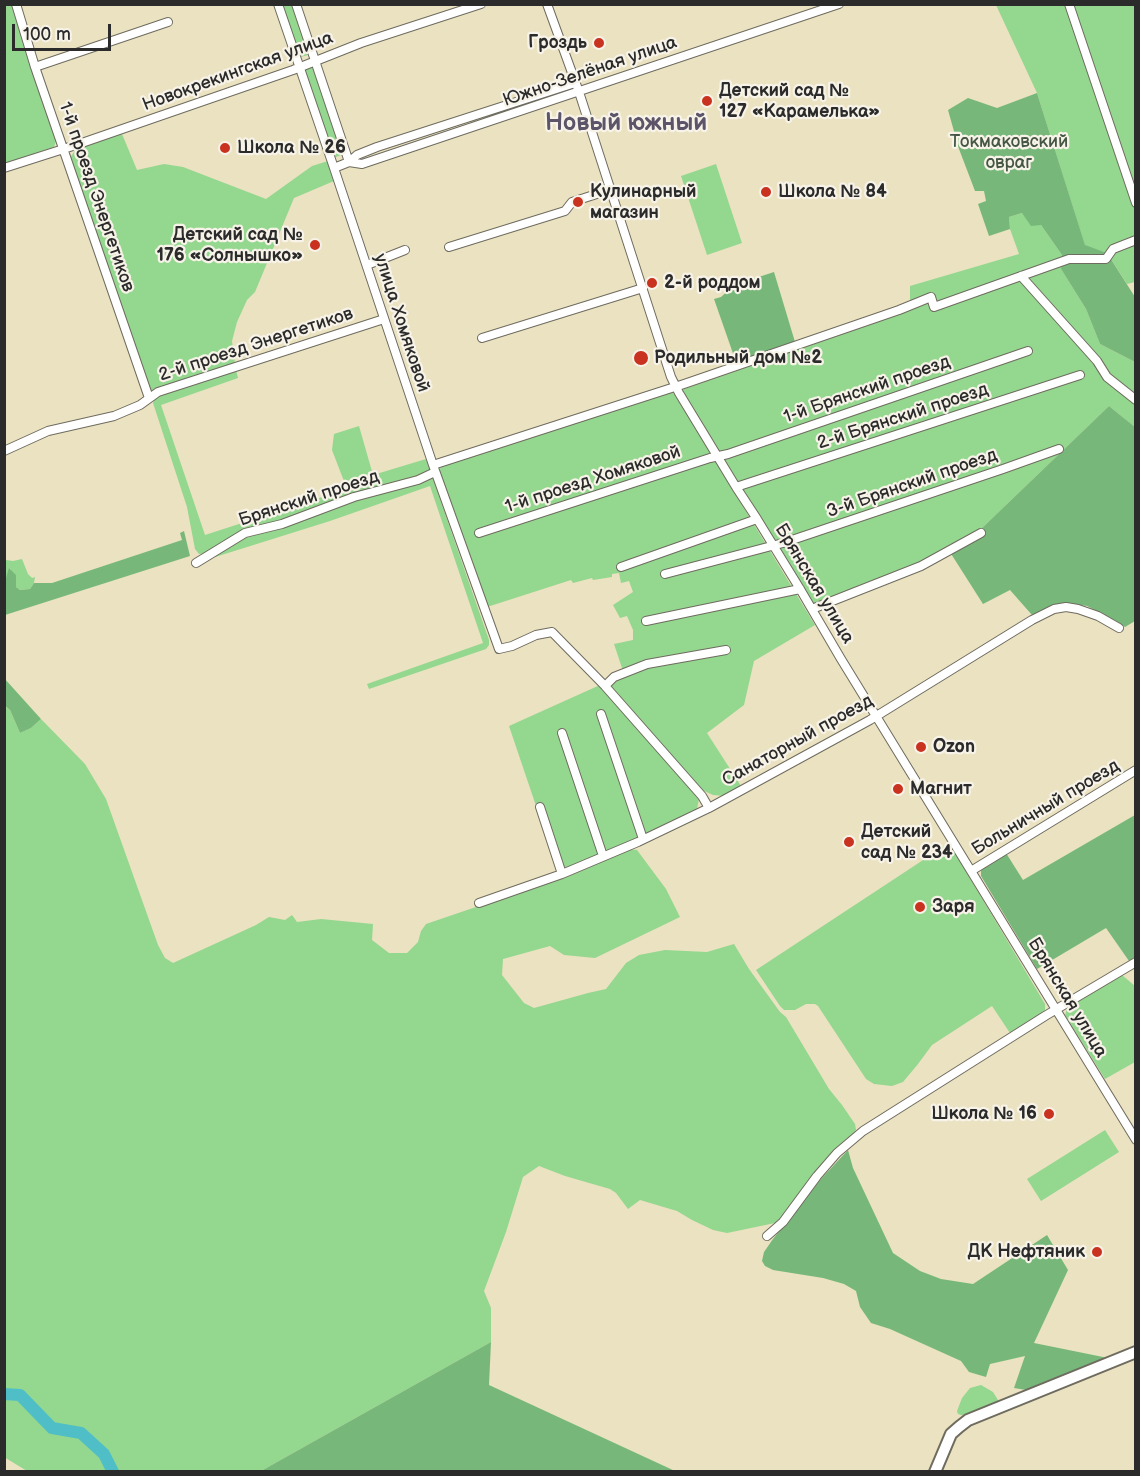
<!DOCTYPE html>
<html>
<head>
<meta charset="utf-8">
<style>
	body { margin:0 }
	#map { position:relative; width:1140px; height:1476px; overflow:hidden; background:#eae2c0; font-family:"Balsamiq Sans",sans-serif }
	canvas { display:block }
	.frame { position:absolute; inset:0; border:6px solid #2b2b2b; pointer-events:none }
	.scale { position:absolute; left:12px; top:24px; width:99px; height:27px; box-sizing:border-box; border:3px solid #2b2b2b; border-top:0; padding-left:8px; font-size:18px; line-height:21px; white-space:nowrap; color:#2b2b2b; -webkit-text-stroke:4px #f7f3e8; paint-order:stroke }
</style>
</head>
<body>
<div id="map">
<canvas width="1140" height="1476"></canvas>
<div class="frame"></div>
<div class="scale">100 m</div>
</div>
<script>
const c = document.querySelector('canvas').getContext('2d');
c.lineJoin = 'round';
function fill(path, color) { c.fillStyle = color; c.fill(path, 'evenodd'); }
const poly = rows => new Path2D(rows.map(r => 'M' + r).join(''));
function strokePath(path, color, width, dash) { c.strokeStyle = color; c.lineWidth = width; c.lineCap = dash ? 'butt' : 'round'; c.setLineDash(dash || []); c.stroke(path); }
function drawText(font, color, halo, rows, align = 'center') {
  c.font = font + ' "Balsamiq Sans",sans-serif'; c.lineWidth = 4.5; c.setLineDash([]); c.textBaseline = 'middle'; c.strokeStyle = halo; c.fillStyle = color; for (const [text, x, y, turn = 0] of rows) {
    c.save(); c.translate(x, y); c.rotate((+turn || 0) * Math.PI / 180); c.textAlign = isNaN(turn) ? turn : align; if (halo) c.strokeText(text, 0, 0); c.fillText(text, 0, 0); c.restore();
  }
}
const green = poly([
	[5,5,14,5,57,138,54,147,5,164],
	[281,5,292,5,308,52,308,55,301,57,297,55],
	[996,5,1135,5,1135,282,1127,284,1107,253,1085,246,1037,93],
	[312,66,315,68,342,154,341,155,336,157,334,156,304,72,305,69],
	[122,134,137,170,164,164,183,167,266,199,312,166,328,161,334,181,294,198,255,292,247,300,237,322,232,341,235,363,151,391,148,388,70,158,76,149],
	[716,164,742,243,707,255,681,176],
	[1022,213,1041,225,1062,255,1061,269,1086,309,1100,344,1135,362,1135,427,1109,406,981,529,948,549,918,564,814,606,682,392,684,389,898,315,910,303,910,286,1019,254,1010,229,1009,217],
	[236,370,238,378,161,405,205,535,347,489,332,450,334,434,359,426,373,475,426,459,489,640,489,645,486,649,369,689,367,684,483,643,430,486,330,521,212,558,208,553,199,554,195,549,187,507,153,403,155,398,160,395],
	[669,393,673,393,676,396,815,625,754,661,744,705,707,733,741,786,725,796,713,795,702,790,605,681,624,674,614,644,633,640,633,630,627,616,620,618,613,605,633,592,629,581,621,583,619,573,612,574,612,577,593,580,592,578,573,583,571,580,487,607,438,471,443,465],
	[4,558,6,560,13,561,22,559,28,574,32,578,35,577,34,583,30,589,20,590,16,587,10,568,6,579,5,579],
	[600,685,699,799,697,809,605,853,563,869,555,862,509,726],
	[4,706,10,710,20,733,31,728,41,719,85,764,106,799,158,945,165,958,173,963,256,925,269,917,285,920,292,915,297,922,321,919,373,924,372,940,389,953,407,953,418,942,421,931,426,924,561,878,629,849,637,850,666,889,680,917,595,958,564,955,550,946,503,959,502,975,524,1003,534,1008,588,993,606,989,626,963,639,955,665,950,707,952,734,944,749,969,780,1012,786,1017,829,1089,842,1105,855,1124,856,1130,851,1138,785,1214,775,1223,727,1233,713,1230,692,1220,677,1211,640,1200,628,1209,616,1193,610,1189,565,1176,539,1166,523,1177,506,1232,484,1291,491,1308,491,1342,261,1471,27,1471,4,1457],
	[949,843,1045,1004,1045,1010,1042,1013,1010,1033,992,1006,932,1045,918,1064,903,1082,892,1086,874,1084,866,1079,818,1006,815,1004,806,1004,795,1010,784,1010,780,1006,756,970],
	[1122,975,1135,986,1135,1062,1105,1079,1065,1015,1067,1009,1070,1005],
	[1105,1130,1119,1152,1041,1201,1027,1179],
	[981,1385,993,1392,998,1400,998,1404,967,1417,958,1414,957,1411,962,1398,970,1388]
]);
const forest = poly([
	[1037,93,1085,245,1107,253,1135,297,1135,362,1100,344,1086,309,1061,269,1062,255,1041,225,1031,226,1022,213,1009,217,1010,229,989,236,978,204,986,201,984,191,975,191,959,149,948,110,968,98,997,108],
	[774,272,795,342,736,362,714,299,721,297,734,285],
	[1109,406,1135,427,1135,621,1125,627,1116,621,1087,606,1067,603,1051,606,1032,615,1010,590,983,604,948,549,981,529],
	[184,531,190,556,5,615,5,579,6,578,9,568,16,575,16,587,20,590,30,589,34,583,52,583,182,540,180,533],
	[4,678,41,719,31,728,20,733,10,710,5,706],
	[1135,815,1135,957,1129,961,1106,928,1037,969,981,876,981,871,983,867,1006,853,1023,880],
	[848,1150,853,1168,893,1253,920,1271,941,1279,973,1284,1047,1235,1068,1270,1034,1343,1108,1358,1035,1388,1026,1390,1014,1388,1025,1356,990,1364,986,1377,969,1372,961,1361,890,1329,871,1323,860,1307,856,1291,844,1284,823,1278,773,1270,765,1266,762,1261,764,1252,773,1239,820,1180],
	[491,1342,489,1385,675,1471,261,1471]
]);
const river = poly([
	[4,1394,20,1395,52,1428,81,1433,104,1454,113,1472]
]);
const street = poly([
	[16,4,35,67,149,398],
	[278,4,334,168,433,465,499,649,512,646,536,635,552,632,605,686,702,796,709,808],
	[296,4,349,162,357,155,377,147,575,83],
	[547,4,579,92,671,377,679,393,736,487,757,519,800,589,841,659,1136,1140],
	[1069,4,1136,203],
	[35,67,168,22],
	[4,168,76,145,293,70,361,43,481,4],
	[334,168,349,162,362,164,839,4],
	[449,247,565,211,572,202,609,190],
	[367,265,405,250],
	[1021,276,1097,361,1107,377,1136,400],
	[482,338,643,288],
	[4,451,48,431,114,416,140,405,158,392,384,319],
	[433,465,684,384,899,310,931,297,934,307,1069,259,1106,259,1113,249,1136,240],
	[736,487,1080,375],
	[479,533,710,458,728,454,1028,351],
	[196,563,245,533,282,524,354,497,418,480,435,472],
	[621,567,757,519],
	[665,574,783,543,1003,469,1059,449],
	[812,609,921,566,981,533],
	[646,621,800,589],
	[605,686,614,677,647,664,726,650],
	[601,714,643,839],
	[562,733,603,856],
	[540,807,562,874],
	[971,871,1136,770],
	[479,903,562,874,638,842,709,808,870,720,1032,620,1054,609,1066,607,1078,609,1098,616,1119,628],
	[767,1236,783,1222,817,1176,837,1153,863,1131,1045,1016,1136,962]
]);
const secondary = poly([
	[935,1472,951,1434,959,1427,968,1420,1136,1352]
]);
const markers = [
	[599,43,6,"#c8321e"],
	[707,101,6,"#c8321e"],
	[225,148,6,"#c8321e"],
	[766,192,6,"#c8321e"],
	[578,202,6,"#c8321e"],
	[315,245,6,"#c8321e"],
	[652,283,6,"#c8321e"],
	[641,358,8,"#c8321e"],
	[921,747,6,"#c8321e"],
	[898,789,6,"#c8321e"],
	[849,842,6,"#c8321e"],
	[920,907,6,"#c8321e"],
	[1049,1114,6,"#c8321e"],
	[1097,1252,6,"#c8321e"]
];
const poiNames = [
	["Гроздь",587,43,"right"],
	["Детский сад №",719,91],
	["127 «Карамелька»",719,112],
	["Школа № 26",237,148],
	["Кулинарный",590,192],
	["магазин",590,213],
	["Школа № 84",778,192],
	["Детский сад №",303,235,"right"],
	["176 «Солнышко»",303,256,"right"],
	["2-й роддом",664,283],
	["Родильный дом №2",654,358],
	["Ozon",933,747],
	["Магнит",910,789],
	["Детский",861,832],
	["сад № 234",861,853],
	["Заря",932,907],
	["Школа № 16",1037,1114,"right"],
	["ДК Нефтяник",1085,1252,"right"]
];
const streetNames = [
	["Новокрекингская улица",238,72,-20],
	["Южно-Зелёная улица",590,72,-19],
	["1-й проезд Энергетиков",96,197,71],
	["улица Хомяковой",401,323,72],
	["2-й проезд Энергетиков",256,345,-18],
	["1-й Брянский проезд",867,390,-19],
	["2-й Брянский проезд",903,417,-18],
	["1-й проезд Хомяковой",593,480,-18],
	["3-й Брянский проезд",912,484,-19],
	["Брянский проезд",309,499,-18],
	["Брянская улица",814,584,59],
	["Санаторный проезд",798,741,-29],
	["Больничный проезд",1046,808,-31],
	["Брянская улица",1067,998,59]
];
const parkNames = [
	["Токмаковский",1009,142],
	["овраг",1009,163]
];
const districtNames = [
	["Новый южный",626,124]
];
fill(green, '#94d78f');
fill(forest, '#77b87a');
strokePath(river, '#4fbec6', 12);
strokePath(street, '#6e6b5f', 10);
strokePath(secondary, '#6e6b5f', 14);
strokePath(street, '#fff', 8);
strokePath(secondary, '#fff', 10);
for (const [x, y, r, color] of markers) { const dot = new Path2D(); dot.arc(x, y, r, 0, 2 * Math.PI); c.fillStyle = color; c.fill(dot); strokePath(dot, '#f7f3e8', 2); }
drawText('bold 18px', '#2b2b2b', '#f7f3e8', poiNames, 'left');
drawText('18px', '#2b2b2b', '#f7f3e8', streetNames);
drawText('18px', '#455644', '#f7f3e8', parkNames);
drawText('bold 24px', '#5c5468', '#f7f3e8', districtNames);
</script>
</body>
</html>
